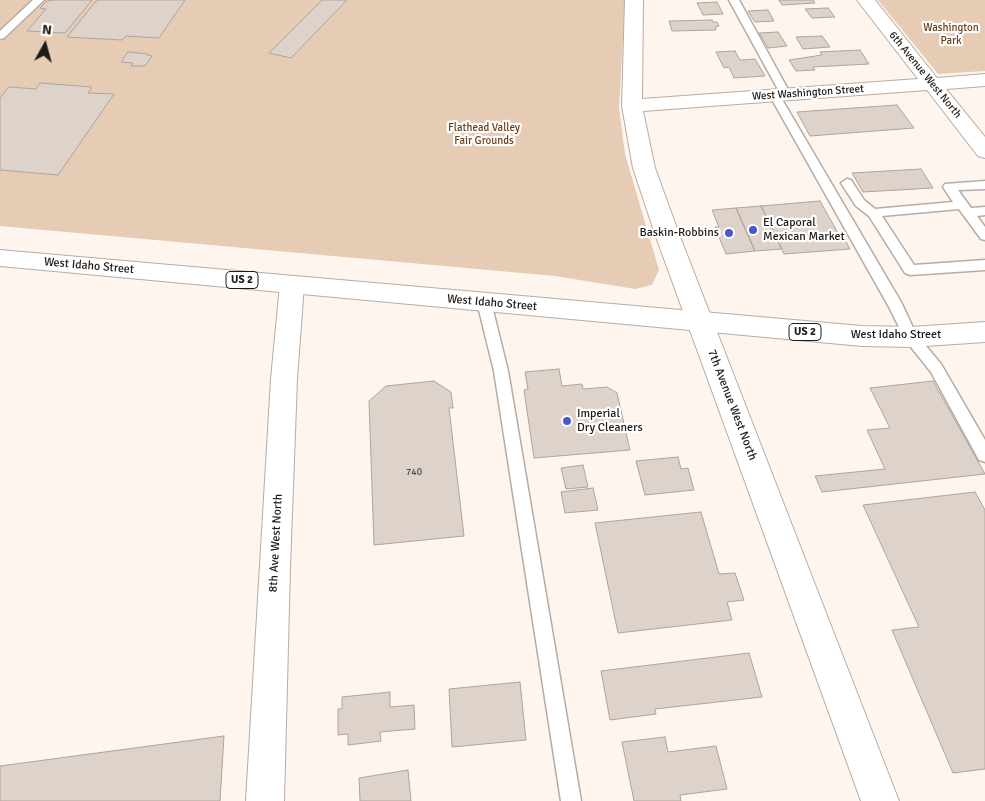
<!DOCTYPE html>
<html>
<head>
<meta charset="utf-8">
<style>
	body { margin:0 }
	#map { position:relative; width:985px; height:801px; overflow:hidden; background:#fef5ee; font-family:Signika,sans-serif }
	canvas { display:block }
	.north { position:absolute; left:20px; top:20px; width:50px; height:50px; -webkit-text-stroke:4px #fff; paint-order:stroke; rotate:7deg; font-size:14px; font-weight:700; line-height:20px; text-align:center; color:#1e1a17 }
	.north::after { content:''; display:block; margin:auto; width:18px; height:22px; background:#1e1a17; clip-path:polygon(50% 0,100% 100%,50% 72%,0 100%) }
</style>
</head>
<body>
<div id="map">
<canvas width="985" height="801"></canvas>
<div class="north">N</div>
</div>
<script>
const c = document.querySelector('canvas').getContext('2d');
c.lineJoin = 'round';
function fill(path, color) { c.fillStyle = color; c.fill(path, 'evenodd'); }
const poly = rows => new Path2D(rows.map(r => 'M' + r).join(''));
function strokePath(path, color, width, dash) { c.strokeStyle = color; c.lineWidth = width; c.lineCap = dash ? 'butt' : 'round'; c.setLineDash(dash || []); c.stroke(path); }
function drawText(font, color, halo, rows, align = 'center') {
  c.font = font + ' Signika,sans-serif'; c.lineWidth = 4.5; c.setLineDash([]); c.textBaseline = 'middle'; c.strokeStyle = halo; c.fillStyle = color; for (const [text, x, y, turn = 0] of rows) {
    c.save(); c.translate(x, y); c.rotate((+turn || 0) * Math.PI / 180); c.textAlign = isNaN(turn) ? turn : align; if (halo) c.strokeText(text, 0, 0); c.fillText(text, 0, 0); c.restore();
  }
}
const green = poly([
	[0,0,625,0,619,108,625,154,659,270,652,285,635,289,555,276,0,226],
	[878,0,985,0,985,71,938,74]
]);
const building = poly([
	[53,0,92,0,65,33,27,31,46,9,40,8,47,1,53,0],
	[97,0,185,0,159,38,126,36,122,40,67,37,97,0],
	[322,0,347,0,291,58,269,53,322,0],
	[779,0,813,0,815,3,782,5,779,0],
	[717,2,723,14,703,15,697,3,717,2],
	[828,8,835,17,812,18,805,9,828,8],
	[768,10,774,21,755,22,748,11,768,10],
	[712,20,713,22,717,22,719,26,715,27,716,30,672,31,669,21,712,20],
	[778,32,787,46,768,48,759,33,778,32],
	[822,36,830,47,803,49,796,37,822,36],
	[860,50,869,64,813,67,815,70,796,71,789,60,822,55,820,52,860,50],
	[735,51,740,60,755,59,765,76,734,78,729,67,724,68,716,52,735,51],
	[128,52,148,54,147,55,152,56,145,66,131,66,133,63,121,62,128,52],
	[40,83,92,87,88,93,114,94,58,175,0,170,0,98,9,87,36,89,40,83],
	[897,105,914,128,810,136,797,112,897,105],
	[921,169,933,188,863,192,852,173,921,169],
	[820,201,838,233,841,233,850,249,784,254,761,206,820,201],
	[761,206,782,249,755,251,736,208,761,206],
	[736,208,755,251,726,254,715,227,719,227,712,210,736,208],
	[559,369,562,386,582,384,583,389,607,387,617,393,630,450,534,458,524,390,528,389,525,372,559,369],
	[434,381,451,392,453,408,449,408,464,536,374,545,369,401,386,386,434,381],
	[933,381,985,474,822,492,815,476,885,469,867,430,890,428,870,388,933,381],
	[678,457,681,469,688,468,694,490,645,495,636,461,678,457],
	[583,465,588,487,566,489,561,468,583,465],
	[593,488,598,510,565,513,561,492,593,488],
	[975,492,985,510,985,769,953,773,892,630,919,627,863,505,975,492],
	[701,512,719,574,735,573,744,600,727,602,732,620,618,633,595,523,701,512],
	[749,653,762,697,655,709,656,714,610,720,601,671,749,653],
	[520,682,526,740,452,747,449,689,520,682],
	[390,692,390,707,414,705,415,729,380,732,381,741,348,745,348,734,338,735,338,709,342,709,342,697,390,692],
	[224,736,220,801,0,801,0,766,224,736],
	[665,737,668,752,716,746,727,789,680,795,681,801,634,801,622,742,665,737],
	[408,770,411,801,360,801,359,778,408,770]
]);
const lane = poly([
	[33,0,44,0,4,38,0,39,0,31,33,0],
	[729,0,739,0,791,95,790,97,786,98,781,95,729,0],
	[775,93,780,96,901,302,916,334,941,364,985,440,985,462,979,460,931,372,906,341,889,307,770,96,775,93],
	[847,179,851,180,864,200,875,209,953,202,943,187,945,184,985,181,985,189,958,190,971,208,985,207,985,215,977,216,985,227,985,240,981,239,959,209,882,216,914,265,985,260,985,270,910,275,905,273,869,216,856,206,841,183,847,179],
	[484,297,489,298,491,302,508,371,581,801,561,801,494,371,477,302,479,298,484,297]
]);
const street = poly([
	[625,0,643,0,642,99,918,79,857,0,875,0,937,78,985,74,985,86,946,89,985,137,985,158,978,156,927,90,643,111,655,168,679,234,899,801,861,801,655,234,633,168,622,106,625,0],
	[292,276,301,279,304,285,297,379,290,568,284,801,246,801,271,379,280,285,283,279,292,276]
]);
const highway = poly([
	[0,250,862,326,911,327,985,322,985,342,911,347,862,346,0,266,0,250]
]);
const markers = [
	[753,230,5,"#445ace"],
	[729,233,5,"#445ace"],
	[567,421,5,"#445ace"]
];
const numberNames = [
	["740",414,472]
];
const farParknames = [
	["Washington",951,28],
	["Park",951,41],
	["Flathead Valley",484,128],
	["Fair Grounds",484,141]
];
const farStreetnames = [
	["6th Avenue West North",925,75,51],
	["West Washington Street",808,93,-4]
];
const shields = [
	[242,280,32],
	[805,332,32]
];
const shieldNames = [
	["US 2",242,280],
	["US 2",805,332]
];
const poiNames = [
	["El Caporal",763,223],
	["Mexican Market",763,237],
	["Baskin-Robbins",719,233,"right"],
	["Imperial",577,414],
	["Dry Cleaners",577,428]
];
const streetNames = [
	["West Idaho Street",89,266,5],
	["West Idaho Street",492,303,5],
	["West Idaho Street",896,335],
	["7th Avenue West North",732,405,69],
	["8th Ave West North",276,543,-87]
];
fill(green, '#e6cbb5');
fill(building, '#ded3ca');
strokePath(building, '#afa49b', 1);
strokePath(lane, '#b7aca4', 3);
strokePath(street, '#b7aca4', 2);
strokePath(highway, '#b7aca4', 2);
fill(lane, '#fff');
fill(street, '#fff');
fill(highway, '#fff');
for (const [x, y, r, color] of markers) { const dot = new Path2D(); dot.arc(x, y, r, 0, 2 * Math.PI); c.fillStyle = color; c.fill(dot); strokePath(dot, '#fff', 2); }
drawText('10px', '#4e4844', null, numberNames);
drawText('11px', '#683f18', '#fff', farParknames);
drawText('11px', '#1e1a17', '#fff', farStreetnames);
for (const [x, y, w] of shields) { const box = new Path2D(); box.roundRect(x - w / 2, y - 8.5, w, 17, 4); c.fillStyle = '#fff'; c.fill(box); strokePath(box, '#1e1a17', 1); }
drawText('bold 11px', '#1e1a17', null, shieldNames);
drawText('12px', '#1e1a17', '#fff', poiNames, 'left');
drawText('12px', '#1e1a17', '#fff', streetNames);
</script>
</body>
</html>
